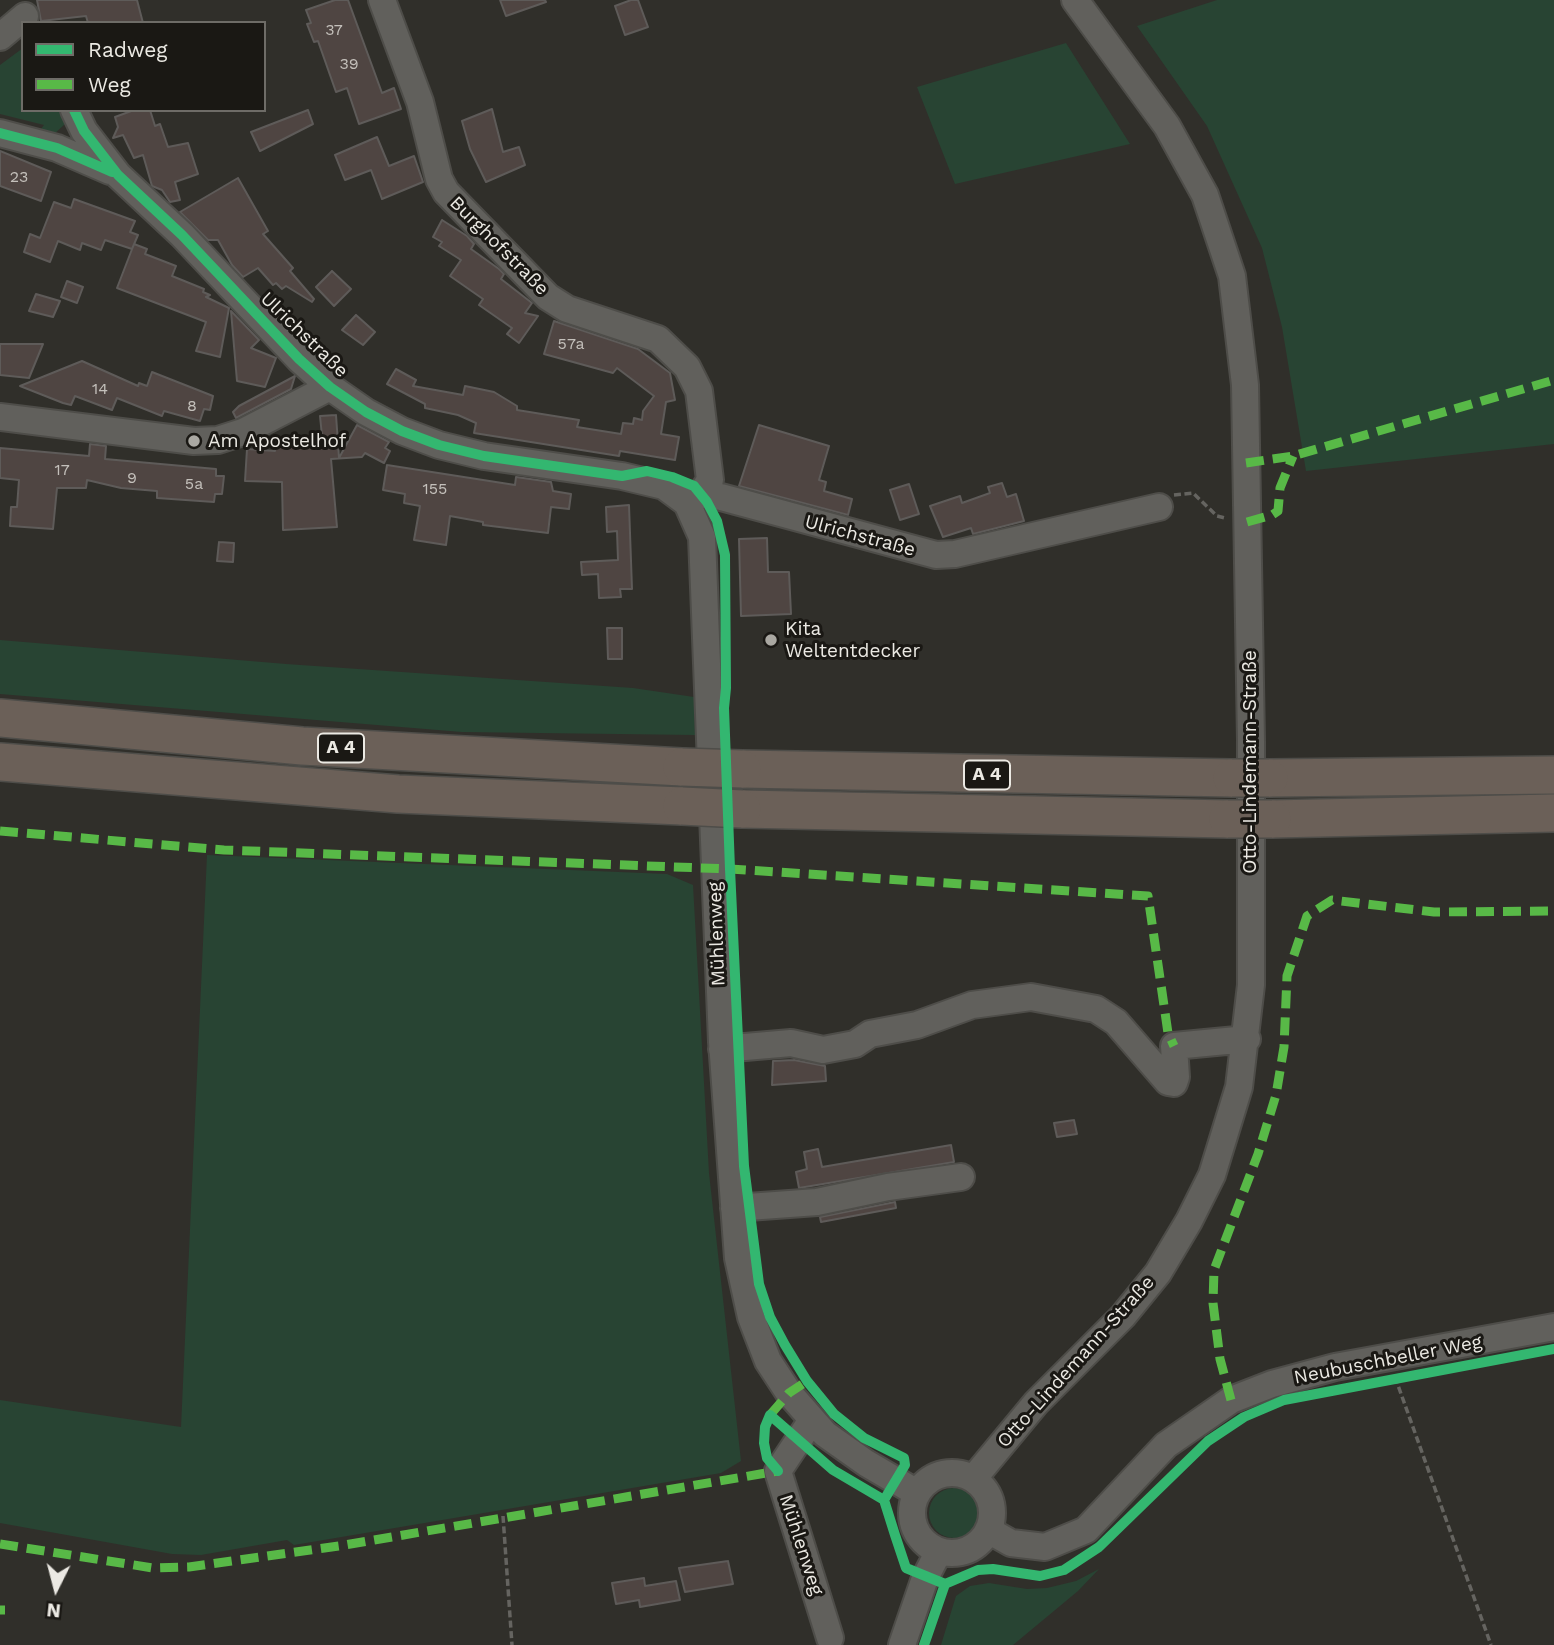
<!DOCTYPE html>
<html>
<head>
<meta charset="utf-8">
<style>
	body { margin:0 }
	#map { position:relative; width:1554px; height:1645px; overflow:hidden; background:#302f2a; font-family:"Work Sans",sans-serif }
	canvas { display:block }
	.legend { position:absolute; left:21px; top:21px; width:245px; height:91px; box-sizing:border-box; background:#1a1814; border:2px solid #6e6c67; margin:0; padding:9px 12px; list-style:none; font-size:21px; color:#ebe9e3 }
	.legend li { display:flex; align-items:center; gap:14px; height:35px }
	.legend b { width:35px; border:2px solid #6e6c67 }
	.north { position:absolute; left:21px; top:1554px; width:70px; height:70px; -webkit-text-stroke:5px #1a1814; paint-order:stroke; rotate:186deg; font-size:19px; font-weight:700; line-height:28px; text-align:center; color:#ebe9e3 }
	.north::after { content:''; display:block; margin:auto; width:24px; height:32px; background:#ebe9e3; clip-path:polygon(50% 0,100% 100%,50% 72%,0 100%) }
</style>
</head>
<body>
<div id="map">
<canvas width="1554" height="1645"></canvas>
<ul class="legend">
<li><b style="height:9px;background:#33b770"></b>Radweg</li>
<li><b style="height:9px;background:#58b947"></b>Weg</li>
</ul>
<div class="north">N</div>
</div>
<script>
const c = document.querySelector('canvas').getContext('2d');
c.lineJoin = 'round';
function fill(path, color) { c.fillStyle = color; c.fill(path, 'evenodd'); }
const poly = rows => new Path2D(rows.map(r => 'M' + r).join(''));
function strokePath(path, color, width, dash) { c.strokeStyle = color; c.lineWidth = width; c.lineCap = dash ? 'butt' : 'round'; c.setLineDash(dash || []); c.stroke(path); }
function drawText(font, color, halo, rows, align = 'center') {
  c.font = font + ' "Work Sans",sans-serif'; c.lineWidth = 6; c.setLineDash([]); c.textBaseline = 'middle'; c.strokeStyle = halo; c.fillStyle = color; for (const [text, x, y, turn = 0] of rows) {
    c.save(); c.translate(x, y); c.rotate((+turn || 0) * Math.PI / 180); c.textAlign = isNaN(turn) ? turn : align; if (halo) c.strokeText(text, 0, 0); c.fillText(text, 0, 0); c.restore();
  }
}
const green = poly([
	[1217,0,1554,0,1554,444,1306,471,1282,327,1262,248,1207,126,1137,26],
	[1066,43,1130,144,955,184,917,87],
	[23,48,23,110,66,110,65,124,53,135,38,133,44,125,0,114,0,65],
	[0,640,286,664,633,688,694,697,695,735,462,732,0,694],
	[207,855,667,874,693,885,709,1173,741,1461,721,1473,294,1545,287,1540,201,1555,172,1554,0,1523,0,1400,181,1427],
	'929 1513a25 25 0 1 1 50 0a25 25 0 1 1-50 0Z',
	[1099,1569,1078,1591,1013,1645,941,1645,956,1596,970,1586,989,1583,1027,1589,1047,1588,1076,1581]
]);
const building = poly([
	[37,0,137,0,143,23,88,23,86,16,41,21,37,0],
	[335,0,348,0,382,93,394,88,401,109,359,124,347,88,336,92,318,41,314,42,307,24,311,23,306,10,335,0],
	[500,0,545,0,546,2,506,16,500,0],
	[631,0,638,0,648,27,625,35,615,6,631,0],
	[492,109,503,152,519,147,525,165,486,182,470,149,462,121,492,109],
	[134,110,150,110,155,126,160,124,168,147,188,143,198,174,175,182,180,200,170,202,162,190,152,186,143,155,134,158,123,135,113,138,118,127,115,117,134,110],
	[308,110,313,124,260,151,251,132,308,110],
	[377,137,389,166,414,156,423,182,382,199,371,170,345,180,335,155,377,137],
	[0,151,51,172,41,201,0,186,0,151],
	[238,178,268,231,263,234,293,268,290,271,314,299,312,302,286,286,282,289,276,283,273,285,258,268,243,277,232,265,218,240,208,240,180,212,238,178],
	[74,199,135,221,130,232,138,235,132,249,105,240,101,250,82,243,80,250,58,241,50,262,24,252,30,234,40,238,54,202,71,208,74,199],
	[442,220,467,236,474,244,471,249,499,269,504,274,501,279,532,303,525,313,538,316,519,343,507,334,512,328,479,305,483,299,450,276,461,260,439,246,442,242,433,237,442,220],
	[134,244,147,249,145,254,176,266,172,276,204,289,203,292,210,295,206,297,229,308,220,357,196,351,206,322,117,288,134,244],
	[332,271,351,289,334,306,316,287,332,271],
	[67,281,83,287,77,303,61,297,67,281],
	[36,294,60,301,53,317,29,311,36,294],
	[231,311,259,340,251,348,276,358,265,387,237,381,231,311],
	[356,315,375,332,363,345,342,330,356,315],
	[554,321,638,349,670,373,675,400,666,402,661,434,679,437,675,460,620,451,619,456,474,433,476,423,458,415,425,408,425,404,387,384,396,369,416,380,413,386,463,395,465,386,494,392,517,406,517,410,579,420,577,427,621,434,623,423,633,424,634,418,642,420,643,411,654,396,617,368,613,373,544,354,554,321],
	[0,344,43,344,29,378,0,375,0,344],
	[82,361,138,386,139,383,147,386,152,372,213,396,210,410,204,409,200,421,164,411,162,416,117,398,112,410,75,396,71,405,63,403,20,386,82,361],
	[295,376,291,389,236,418,233,412,239,406,295,376],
	[336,415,339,458,357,425,389,442,385,448,390,451,384,463,365,453,362,457,331,459,337,527,283,530,282,482,245,481,247,449,275,451,275,438,322,436,320,416,336,415],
	[759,425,829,446,819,480,826,482,824,491,852,499,848,515,739,486,759,425],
	[90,444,106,446,105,459,216,469,216,476,224,476,222,494,215,494,214,502,157,498,157,491,121,488,87,480,86,488,57,488,53,529,10,526,11,507,17,507,19,480,0,478,0,448,89,456,90,444],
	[387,465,515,485,516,477,551,482,553,491,571,494,569,509,551,507,548,533,483,525,483,522,450,516,446,545,414,540,420,506,404,503,405,494,383,490,387,465],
	[1002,483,1007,497,1016,494,1024,521,973,534,971,528,943,537,930,506,960,496,962,503,990,493,988,487,1002,483],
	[909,484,919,514,900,520,890,490,909,484],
	[629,505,632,589,620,589,621,597,599,598,598,574,582,575,581,562,618,560,617,531,607,532,606,507,629,505],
	[767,538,768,572,789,572,791,614,741,616,739,539,767,538],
	[219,542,234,543,233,562,217,561,219,542],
	[607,628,622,628,622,659,608,659,607,628],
	[794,1060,825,1066,826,1081,772,1085,773,1061,794,1060],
	[1074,1120,1077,1134,1057,1137,1054,1123,1074,1120],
	[951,1145,954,1162,799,1188,796,1172,807,1169,804,1152,818,1149,822,1167,951,1145],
	[895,1202,896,1208,821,1222,820,1217,895,1202],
	[728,1561,733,1584,685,1592,679,1568,728,1561],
	[644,1578,645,1586,676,1581,680,1600,640,1607,639,1600,616,1604,612,1583,644,1578]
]);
const path = poly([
	[1174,495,1193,493,1217,516,1225,518],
	[1395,1377,1491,1645],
	[503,1516,512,1645]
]);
const minor = poly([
	[382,0,420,102,439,179,446,192,548,297,567,309,658,339,687,367,699,391,710,480,701,494],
	[0,37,25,16],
	[74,110,84,131,118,175,182,235,299,359,330,387,366,412,402,431,439,445,484,456,622,476,664,486,687,503,702,537,722,1042,738,1258,751,1317,768,1361,789,1393,825,1434,866,1463,917,1493],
	[0,133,57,148,110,171],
	[0,417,194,441,218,440,243,432,330,387],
	[690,501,701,494,721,497,936,555,955,554,1159,507],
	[722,1049,791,1043,823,1050,855,1044,870,1034,917,1025,972,1005,1031,997,1096,1009,1116,1022,1168,1082,1174,1083,1176,1077,1174,1046,1247,1039],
	[734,1208,817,1202,888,1187,961,1177],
	[812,1420,778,1471,830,1638],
	'912 1513a40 40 0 1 1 80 0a40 40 0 1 1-80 0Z',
	[973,1479,1036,1403,1123,1316,1158,1273,1189,1221,1212,1175,1239,1087,1251,985,1251,741,1245,385,1232,276,1205,195,1167,126,1075,0],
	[988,1530,1011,1543,1045,1547,1086,1530,1166,1445,1231,1400,1272,1384,1335,1367,1554,1327],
	[902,1645,925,1578,939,1551]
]);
const highway = poly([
	[0,718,302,746,682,767],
	[0,762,398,794,682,806],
	[742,769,1232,778],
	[1269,778,1554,775],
	[742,809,1228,819],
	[1272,819,1554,813]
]);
const highwayBridge = poly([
	[682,767,742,769],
	[1232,778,1269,778],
	[682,806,742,809],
	[1228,819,1272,819]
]);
const quiet = poly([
	[1246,463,1293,456,1554,380],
	[1247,522,1272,515,1278,511,1280,488,1293,456],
	[0,831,224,850,730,869,1148,896,1168,1033,1174,1046],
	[1231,1400,1220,1359,1213,1303,1214,1270,1258,1154,1276,1095,1284,1047,1287,976,1307,916,1332,900,1434,912,1554,911],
	[770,1415,789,1393,807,1381],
	[0,1544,153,1568,189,1567,339,1546,778,1471],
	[0,1610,5,1610]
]);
const cycleway = poly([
	[74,110,84,131,118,175,182,235,299,359,330,387,366,412,402,431,439,445,484,456,622,476,647,471,672,477,694,486,707,502,717,521,725,555,726,688,724,708,730,869,744,1166,759,1284,770,1317,785,1345,807,1381,834,1414,864,1438,904,1458,905,1465,884,1500,895,1535,906,1568,945,1584],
	[0,133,57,148,112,172],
	[778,1471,767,1458,764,1443,765,1427,770,1415,833,1470,884,1500],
	[924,1645,945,1584,978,1570,993,1569,1040,1576,1064,1570,1099,1547,1208,1441,1244,1417,1284,1400,1554,1349]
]);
const markers = [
	[194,441,7,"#aaa8a2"],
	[771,640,7,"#aaa8a2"]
];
const numberNames = [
	["37",334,30],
	["39",349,64],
	["23",19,177],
	["57a",571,344],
	["14",100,389],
	["8",192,406],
	["17",62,470],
	["9",132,478],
	["5a",194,484],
	["155",435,489]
];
const shields = [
	[341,748,46],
	[987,775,46]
];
const shieldNames = [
	["A 4",341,748],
	["A 4",987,775]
];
const streetNames = [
	["Burghofstraße",499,246,45],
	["Ulrichstraße",304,335,44],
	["Ulrichstraße",860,536,15],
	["Otto-Lindemann-Straße",1250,762,-90],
	["Mühlenweg",717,934,-92],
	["Neubuschbeller Weg",1388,1360,-11],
	["Otto-Lindemann-Straße",1076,1362,-48],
	["Mühlenweg",801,1545,72]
];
const poiNames = [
	["Am Apostelhof",208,441],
	["Kita",785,629],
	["Weltentdecker",785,651]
];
fill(green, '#284433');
fill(building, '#4f4542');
strokePath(building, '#5e5b59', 2);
strokePath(minor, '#4e4d49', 30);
strokePath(highway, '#4e4d49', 40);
strokePath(path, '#656460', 3.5, [7, 3.5]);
strokePath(minor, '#61605c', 26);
strokePath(highway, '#6b6058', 37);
strokePath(highwayBridge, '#4e4d49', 40, []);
strokePath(highwayBridge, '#6b6058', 37);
strokePath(quiet, '#58b947', 9, [18, 9]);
strokePath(cycleway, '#33b770', 10);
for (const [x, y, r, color] of markers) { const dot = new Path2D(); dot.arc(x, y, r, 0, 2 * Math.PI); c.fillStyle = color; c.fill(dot); strokePath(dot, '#1a1814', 2.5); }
drawText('16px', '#c4c0bb', null, numberNames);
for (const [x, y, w] of shields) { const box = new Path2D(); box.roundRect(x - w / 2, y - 14.5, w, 29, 5); c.fillStyle = '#1a1814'; c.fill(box); strokePath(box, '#ebe9e3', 2); }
drawText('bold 18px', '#ebe9e3', null, shieldNames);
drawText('19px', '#ebe9e3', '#1a1814', streetNames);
drawText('19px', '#ebe9e3', '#1a1814', poiNames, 'left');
</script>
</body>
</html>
